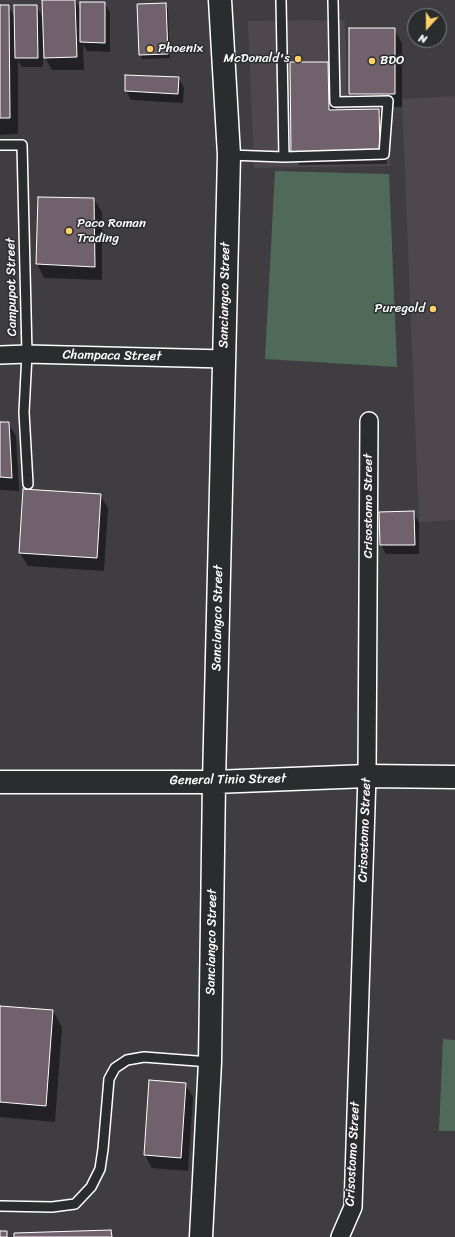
<!DOCTYPE html>
<html>
<head>
<meta charset="utf-8">
<style>
	body { margin:0 }
	#map { position:relative; width:455px; height:1237px; overflow:hidden; background:#3f3d41; font-family:Sriracha,sans-serif }
	canvas { display:block }
	.north { position:absolute; left:407px; top:8px; width:40px; height:40px; box-sizing:border-box; background:#2a2d2e; border:1px solid #7f8182; border-radius:50%; rotate:201deg; font-size:11px; font-weight:700; line-height:16px; text-align:center; color:#fff }
	.north::after { content:''; display:block; margin:auto; width:14px; height:18px; background:#ffd166; clip-path:polygon(50% 0,100% 100%,50% 72%,0 100%) }
</style>
</head>
<body>
<div id="map">
<canvas width="455" height="1237"></canvas>
<div class="north">N</div>
</div>
<script>
const c = document.querySelector('canvas').getContext('2d');
c.lineJoin = 'round';
function fill(path, color) { c.fillStyle = color; c.fill(path, 'evenodd'); }
const poly = rows => new Path2D(rows.map(r => 'M' + r).join(''));
function strokePath(path, color, width, dash) { c.strokeStyle = color; c.lineWidth = width; c.lineCap = dash ? 'butt' : 'round'; c.setLineDash(dash || []); c.stroke(path); }
function drawText(font, color, halo, rows, align = 'center') {
  c.font = font + ' Sriracha,sans-serif'; c.lineWidth = 3; c.setLineDash([]); c.textBaseline = 'middle'; c.strokeStyle = halo; c.fillStyle = color; for (const [text, x, y, turn = 0] of rows) {
    c.save(); c.translate(x, y); c.rotate((+turn || 0) * Math.PI / 180); c.textAlign = isNaN(turn) ? turn : align; if (halo) c.strokeText(text, 0, 0); c.fillText(text, 0, 0); c.restore();
  }
}
const built = poly([
	[345,20,347,98,391,99,390,166,254,168,248,21],
	[455,96,455,520,419,522,402,99]
]);
const green = poly([
	[275,171,389,174,397,367,265,359],
	[443,1039,455,1040,455,1131,439,1131]
]);
const shadow = poly([
	[75,0,81,11,104,3,110,12,110,52,87,51,83,45,84,70,52,70,43,54,43,67,22,67,18,61,18,134,0,135,0,6,8,6,15,18,36,6,43,18],
	[166,5,168,9,170,58,142,59,140,55],
	[394,29,402,43,402,107,358,107,350,93],
	[328,63,336,76,336,110,379,110,386,124,387,164,299,165,292,151],
	[179,78,184,88,183,103,131,100,126,91],
	[39,198,94,199,102,212,102,280,44,278,37,264],
	[0,423,8,423,16,436,19,491,0,490],
	[100,495,108,508,104,571,28,566,20,553],
	[413,512,419,522,419,554,386,554,381,545,380,513],
	[0,1007,53,1011,62,1027,55,1122,0,1117],
	[150,1081,185,1084,193,1097,188,1171,152,1168,145,1155]
]);
const building = poly([
	[42,0,75,0,77,57,44,58,42,0],
	[80,2,105,2,105,43,80,42,80,2],
	[166,3,168,54,139,55,137,4,166,3],
	[0,5,9,5,10,118,0,118,0,5],
	[14,5,37,5,38,58,15,58,14,5],
	[349,28,395,28,395,94,349,94,349,28],
	[290,62,328,62,329,110,379,109,380,151,291,152,290,62],
	[125,75,179,77,178,94,125,91,125,75],
	[38,197,94,198,95,267,36,264,38,197],
	[0,422,9,422,12,478,0,477,0,422],
	[23,489,101,494,97,558,19,553,23,489],
	[414,511,415,545,380,545,379,512,414,511],
	[0,1006,53,1010,46,1106,0,1102,0,1006],
	[149,1080,186,1083,181,1158,144,1155,149,1080],
	[111,1230,112,1237,14,1237,14,1233,111,1230],
	[0,1231,7,1231,7,1237,0,1237,0,1231]
]);
const lane = poly([
	[281,0,284,157],
	[0,145,22,145,27,354,24,412,28,484],
	[229,155,284,157,384,154,388,101,335,102,333,0],
	[0,1206,52,1207,75,1204,91,1187,100,1169,103,1149,109,1079,115,1068,127,1060,144,1057,210,1062]
]);
const street = poly([
	[0,355,27,354,224,359],
	[340,1237,353,1207,367,776,369,421]
]);
const secondary = poly([
	[0,782,214,782,367,776,455,777],
	[201,1237,210,1062,214,782,229,155,220,0]
]);
const markers = [
	[150,49,4,"#ffd166"],
	[298,59,4,"#ffd166"],
	[372,61,4,"#ffd166"],
	[69,231,4,"#ffd166"],
	[433,309,4,"#ffd166"]
];
const poiNames = [
	["Phoenix",158,49],
	["McDonald's",290,59,"right"],
	["BDO",380,61],
	["Paco Roman",77,224],
	["Trading",77,239],
	["Puregold",425,309,"right"]
];
const streetNames = [
	["Campupot Street",12,287,-91],
	["Sanciangco Street",225,295,-89],
	["Champaca Street",112,356,1],
	["Crisostomo Street",369,506,-90],
	["Sanciangco Street",218,618,-89],
	["General Tinio Street",228,780,-1],
	["Crisostomo Street",365,830,-88],
	["Sanciangco Street",212,942,-89],
	["Crisostomo Street",353,1154,-87]
];
fill(built, '#4e484e');
fill(green, '#506a59');
fill(shadow, '#0007');
fill(building, '#71616d');
strokePath(building, '#fff', 1);
strokePath(lane, '#fff', 12);
strokePath(street, '#fff', 20);
strokePath(secondary, '#fff', 25);
strokePath(lane, '#2a2d2e', 9);
strokePath(street, '#2a2d2e', 17);
strokePath(secondary, '#2a2d2e', 22);
for (const [x, y, r, color] of markers) { const dot = new Path2D(); dot.arc(x, y, r, 0, 2 * Math.PI); c.fillStyle = color; c.fill(dot); strokePath(dot, '#2a2d2e', 1.5); }
drawText('13px', '#fff', '#2a2d2e', poiNames, 'left');
drawText('13px', '#fff', '#2a2d2e', streetNames);
</script>
</body>
</html>
